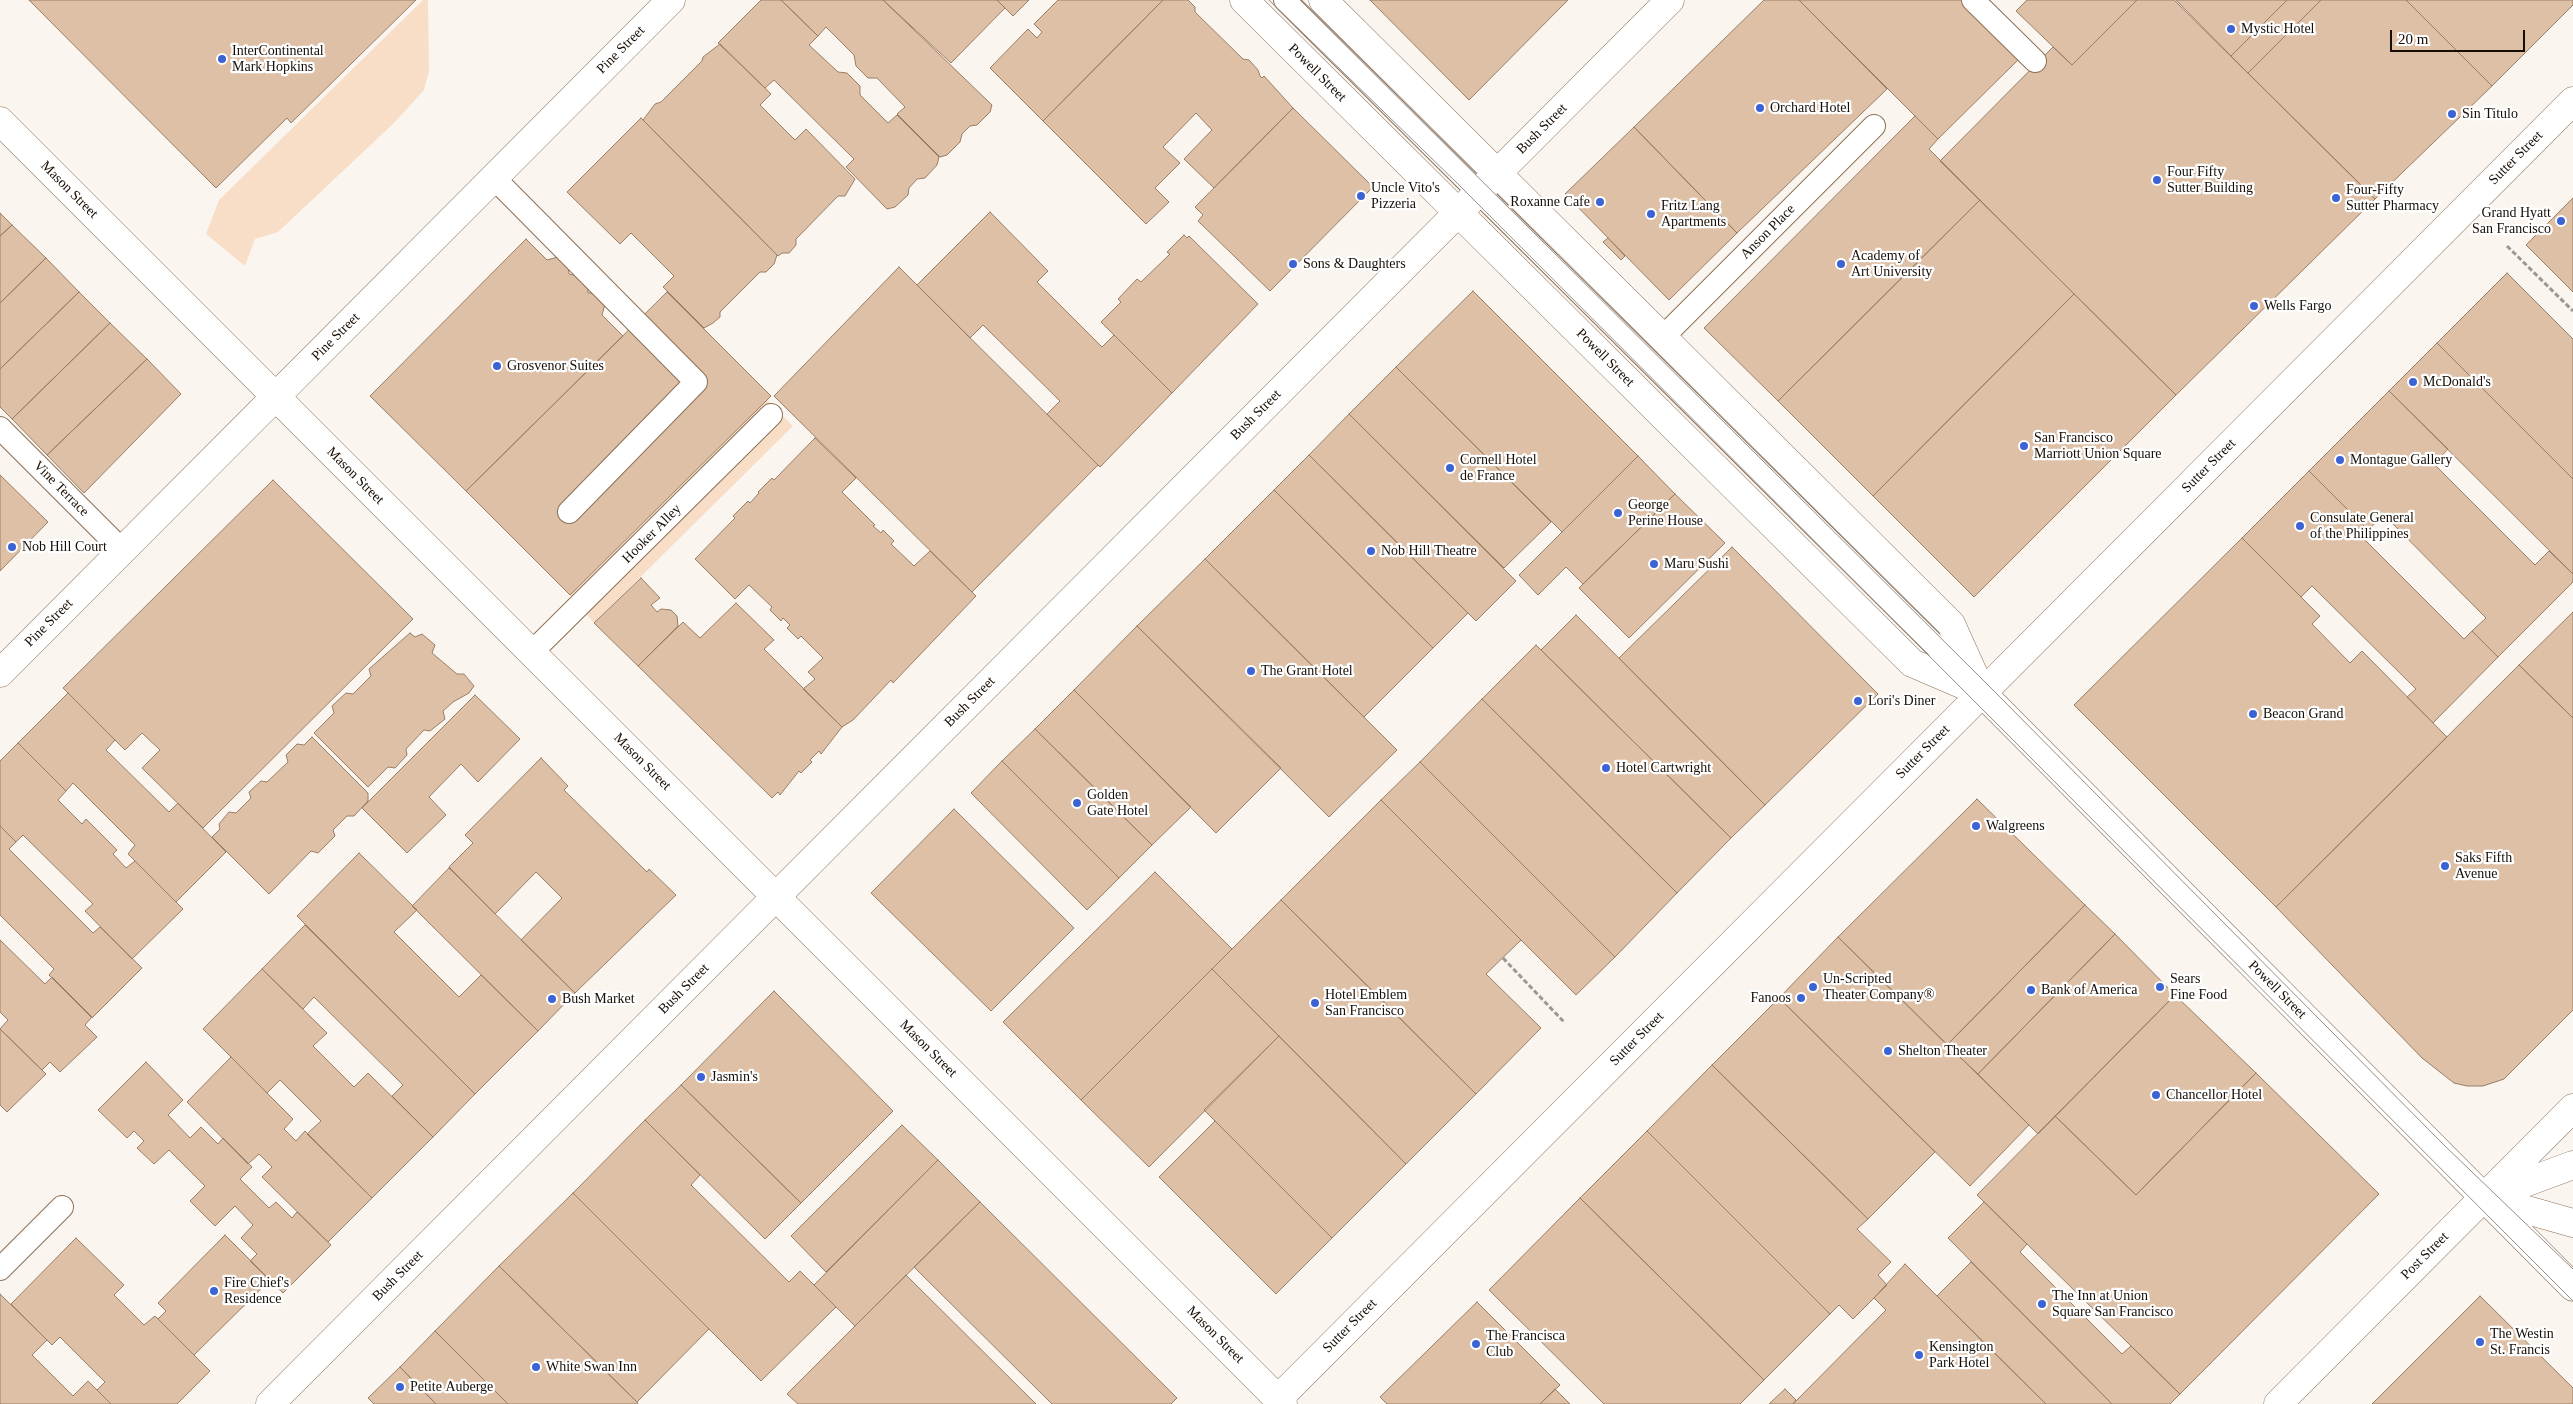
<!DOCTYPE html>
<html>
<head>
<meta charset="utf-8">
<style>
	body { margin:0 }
	#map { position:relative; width:2573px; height:1404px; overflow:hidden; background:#fbf5f0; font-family:Georgia,serif }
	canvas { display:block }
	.scale { position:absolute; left:2390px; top:30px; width:135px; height:22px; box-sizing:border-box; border:2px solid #170d05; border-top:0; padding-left:6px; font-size:15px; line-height:18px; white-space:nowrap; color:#170d05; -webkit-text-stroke:4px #fff; paint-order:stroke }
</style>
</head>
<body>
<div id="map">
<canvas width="2573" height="1404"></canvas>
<div class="scale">20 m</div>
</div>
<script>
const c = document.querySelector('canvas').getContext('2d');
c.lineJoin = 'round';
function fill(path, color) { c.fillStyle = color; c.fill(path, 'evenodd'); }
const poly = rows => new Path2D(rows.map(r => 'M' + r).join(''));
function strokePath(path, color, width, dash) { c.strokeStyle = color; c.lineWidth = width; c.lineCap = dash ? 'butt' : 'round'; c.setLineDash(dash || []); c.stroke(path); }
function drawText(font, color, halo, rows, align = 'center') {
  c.font = font + ' Georgia,serif'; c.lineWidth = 4.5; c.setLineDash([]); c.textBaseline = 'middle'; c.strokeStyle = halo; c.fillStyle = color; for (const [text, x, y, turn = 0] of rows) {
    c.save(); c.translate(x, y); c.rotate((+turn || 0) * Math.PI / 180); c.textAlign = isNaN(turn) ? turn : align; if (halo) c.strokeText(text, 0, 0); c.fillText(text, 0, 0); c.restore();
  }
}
const green = poly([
	[423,0,428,0,429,71,424,90,394,123,278,232,255,239,245,266,206,234,219,200],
	[767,400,793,426,594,623,570,595]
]);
const building = poly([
	[29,0,416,0,291,123,287,118,216,188,29,0],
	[761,0,781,0,818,36,809,45,838,72,847,73,860,86,860,95,888,123,897,115,939,157,937,165,925,178,917,179,909,188,908,195,895,207,887,209,846,167,854,159,774,80,765,88,718,43,761,0],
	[781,0,883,0,992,105,990,112,977,125,970,126,962,134,960,142,947,155,940,157,897,114,905,107,877,78,868,78,856,66,854,55,826,27,818,36,781,0],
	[883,0,997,0,1005,8,951,63,883,0],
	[997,0,1029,0,1013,16,997,0],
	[1058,0,1163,0,1043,121,990,68,1028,29,1037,38,1042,32,1034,24,1058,0],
	[1163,0,1188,0,1195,7,1195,12,1243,59,1249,60,1258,70,1260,76,1262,78,1264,76,1293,108,1214,188,1184,159,1212,130,1196,113,1163,147,1180,163,1155,188,1169,202,1146,224,1043,121,1163,0],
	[1370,0,1568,0,1469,100,1370,0],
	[1764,0,1799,0,1887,89,1737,233,1634,127,1764,0],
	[1799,0,1965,0,2021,57,1938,139,1799,0],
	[2027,0,2137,0,2072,65,2016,11,2027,0],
	[2137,0,2174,0,2375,199,2176,395,1940,161,2053,47,2072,65,2137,0],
	[2176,0,2287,0,2231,56,2176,0],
	[2287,0,2321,0,2248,73,2231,56,2287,0],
	[2321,0,2406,0,2492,86,2375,199,2248,73,2321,0],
	[2406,0,2573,0,2573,5,2492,86,2406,0],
	[720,44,771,94,760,105,795,140,806,129,855,179,845,196,838,196,796,239,796,245,789,253,782,253,778,256,643,120,655,104,661,102,702,61,703,57,720,44],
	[1293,108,1373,187,1270,291,1198,221,1203,215,1195,207,1293,108],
	[1915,116,1938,139,1929,149,1980,200,1778,401,1704,328,1915,116],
	[641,118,777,255,774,264,766,272,760,272,720,312,720,317,713,323,704,328,663,287,674,276,631,233,620,244,567,192,641,118],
	[1634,127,1737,233,1669,300,1565,194,1634,127],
	[2573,198,2573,292,2526,245,2573,198],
	[1980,200,2074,294,1873,496,1778,401,1980,200],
	[990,212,1048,271,1037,282,1102,347,1114,335,1172,393,1100,467,1047,414,1060,401,983,325,970,338,917,285,990,212],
	[0,213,12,225,0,236,0,213],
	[12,225,46,258,0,303,0,236,12,225],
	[1184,235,1187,238,1189,236,1258,304,1172,393,1101,322,1121,302,1118,299,1137,279,1141,282,1170,254,1167,252,1184,235],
	[1608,238,1625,256,1621,260,1603,242,1608,238],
	[526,239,547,260,558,257,568,267,569,274,577,276,588,287,588,293,595,293,605,304,602,315,623,336,466,491,370,396,526,239],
	[46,258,79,292,0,369,0,303,46,258],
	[899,267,1098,465,972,592,774,396,899,267],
	[2507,273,2573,339,2573,479,2437,343,2507,273],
	[1473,291,1638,456,1562,532,1396,367,1473,291],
	[79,292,110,323,12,419,0,407,0,369,79,292],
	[667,292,771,396,570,595,466,491,667,292],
	[2074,294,2176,395,1974,597,1873,496,2074,294],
	[110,323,147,359,47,455,12,419,110,323],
	[2437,343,2573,479,2573,574,2389,391,2437,343],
	[147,359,181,394,84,493,47,455,147,359],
	[1396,367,1551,522,1504,568,1349,414,1396,367],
	[2389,391,2448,449,2434,464,2535,565,2549,551,2573,574,2573,582,2498,657,2472,631,2486,618,2384,515,2368,530,2309,471,2389,391],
	[1349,414,1516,581,1476,621,1309,455,1349,414],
	[815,438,856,478,842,492,875,525,873,526,881,533,883,530,894,541,891,544,914,566,930,551,976,596,893,683,891,680,853,720,842,727,803,689,815,679,808,672,823,658,801,636,798,639,787,628,790,625,783,618,781,621,770,610,772,607,749,585,735,599,695,559,735,518,733,516,748,501,750,503,759,493,758,492,772,478,774,480,815,438],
	[1309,455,1468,613,1433,648,1274,490,1309,455],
	[1638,456,1675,494,1583,584,1566,567,1538,595,1519,575,1638,456],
	[2309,471,2368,530,2362,537,2464,639,2472,631,2498,657,2433,723,2407,697,2416,689,2312,586,2301,597,2242,538,2309,471],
	[0,475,48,522,0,571,0,475],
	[273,480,413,619,203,828,142,768,160,750,142,733,125,750,63,688,273,480],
	[1274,490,1433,648,1364,717,1205,559,1274,490],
	[1675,494,1725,543,1629,638,1579,588,1675,494],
	[2242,538,2320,616,2312,624,2350,663,2362,651,2447,737,2276,907,2074,705,2242,538],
	[1732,547,1878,694,1765,805,1619,658,1732,547],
	[1205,559,1397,750,1329,817,1137,626,1205,559],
	[641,578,660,598,651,605,657,612,661,609,671,610,677,616,678,626,638,666,594,623,641,578],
	[736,603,774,640,764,649,842,727,821,754,819,751,810,760,812,762,801,773,799,771,780,795,778,792,772,798,638,666,683,622,700,638,736,603],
	[2573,612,2573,718,2519,665,2573,612],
	[1576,615,1765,805,1731,838,1541,650,1576,615],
	[1137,626,1281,768,1216,833,1074,690,1137,626],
	[410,633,415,637,422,634,435,645,432,653,457,674,464,674,474,686,469,693,453,702,443,711,445,719,430,731,424,730,406,749,407,755,395,768,388,767,368,787,314,733,334,713,332,706,346,693,353,694,371,676,369,669,410,633],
	[1536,645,1731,838,1677,893,1482,699,1536,645],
	[2519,665,2573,718,2573,1010,2504,1079,2483,1086,2467,1086,2454,1083,2422,1058,2276,907,2519,665],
	[1074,690,1191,807,1152,845,1035,729,1074,690],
	[68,693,115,740,106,750,169,812,178,803,226,852,176,902,128,854,135,845,73,783,66,791,18,743,68,693],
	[475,695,520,739,478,782,461,764,429,797,446,815,407,853,362,808,475,695],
	[1482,699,1677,893,1615,957,1420,762,1482,699],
	[1035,729,1152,845,1119,878,1002,761,1035,729],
	[312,737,368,793,368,801,354,816,347,816,333,830,335,836,318,853,311,851,269,894,212,837,220,829,219,824,229,812,236,813,251,798,249,792,261,781,267,782,288,762,286,755,297,744,304,745,312,737],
	[18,743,66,791,58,800,82,824,86,819,117,850,113,854,126,868,135,861,183,909,132,959,85,911,93,904,23,835,16,842,0,826,0,761,18,743],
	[541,758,568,786,564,790,647,872,649,869,676,895,575,993,521,940,562,898,536,872,495,914,449,867,473,843,465,835,541,758],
	[1002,761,1119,878,1087,910,971,793,1002,761],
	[1420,762,1615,957,1576,995,1381,800,1420,762],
	[1977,799,2085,905,1947,1045,1838,937,1977,799],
	[1381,800,1521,940,1486,974,1541,1028,1476,1094,1281,900,1381,800],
	[954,809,1074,928,991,1011,871,893,954,809],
	[0,826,16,842,9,849,93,933,100,927,142,968,92,1018,49,975,54,969,0,915,0,826],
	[359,853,417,910,394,932,459,997,481,975,538,1031,475,1094,297,916,359,853],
	[449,868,575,993,538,1031,412,906,449,868],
	[1155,872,1232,949,1081,1100,1003,1022,1155,872],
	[1281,900,1476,1094,1406,1164,1212,969,1281,900],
	[2085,905,2115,934,1978,1074,1947,1045,2085,905],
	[305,925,475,1094,433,1137,392,1096,403,1085,314,997,303,1009,262,969,305,925],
	[2115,934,2175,995,2038,1134,1978,1074,2115,934],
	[1838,937,2029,1125,1970,1186,1779,998,1838,937],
	[0,940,45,984,52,977,92,1017,85,1025,97,1037,60,1072,50,1062,42,1070,0,1029,8,1020,0,1012,0,940],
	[262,969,327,1033,313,1046,354,1087,368,1073,433,1137,372,1198,307,1134,321,1121,280,1080,267,1093,203,1029,262,969],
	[1212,969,1279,1036,1149,1167,1081,1100,1212,969],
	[774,991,893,1111,801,1203,681,1085,774,991],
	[2175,995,2256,1073,2136,1195,2055,1116,2175,995],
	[1779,998,1935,1152,1868,1219,1712,1065,1779,998],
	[0,1029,46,1074,7,1112,0,1105,0,1029],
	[1279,1036,1406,1164,1332,1238,1204,1110,1279,1036],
	[231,1057,293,1119,284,1129,296,1141,305,1131,372,1198,328,1242,262,1177,272,1167,259,1154,248,1164,187,1102,231,1057],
	[146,1062,183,1100,168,1115,190,1138,201,1127,218,1144,223,1138,252,1167,240,1179,269,1208,276,1202,292,1218,297,1212,331,1245,283,1293,250,1261,257,1254,241,1238,253,1225,235,1206,215,1226,190,1201,205,1186,169,1150,154,1164,137,1148,144,1141,134,1131,127,1138,98,1110,146,1062],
	[1712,1065,1868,1219,1857,1229,1891,1262,1878,1275,1887,1285,1853,1319,1839,1305,1830,1314,1647,1131,1712,1065],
	[2256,1073,2379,1194,2180,1394,1977,1195,2055,1116,2136,1195,2256,1073],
	[681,1085,801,1203,765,1239,645,1120,681,1085],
	[645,1120,700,1175,691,1185,789,1282,800,1271,836,1307,761,1381,573,1193,645,1120],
	[1215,1121,1332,1238,1276,1294,1159,1177,1215,1121],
	[902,1125,938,1160,826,1272,791,1236,902,1125],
	[1647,1131,1830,1314,1764,1380,1580,1198,1647,1131],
	[938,1160,980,1202,855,1326,814,1285,938,1160],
	[573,1193,709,1329,637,1402,499,1266,573,1193],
	[1580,1198,1764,1380,1740,1404,1604,1404,1489,1290,1580,1198],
	[980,1202,1177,1398,1171,1404,1052,1404,914,1267,980,1202],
	[1984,1202,2027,1244,2020,1252,2122,1354,2131,1346,2180,1394,2170,1404,2112,1404,1948,1238,1984,1202],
	[225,1235,270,1280,194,1355,158,1319,166,1311,158,1303,225,1235],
	[76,1238,124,1285,114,1295,144,1325,155,1316,210,1371,177,1404,111,1404,97,1390,105,1382,60,1337,52,1345,11,1304,76,1238],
	[1971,1262,2112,1404,2046,1404,1937,1296,1971,1262],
	[1905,1264,1937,1296,2046,1404,1793,1404,1886,1310,1874,1298,1905,1264],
	[499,1266,637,1402,638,1404,508,1404,435,1331,499,1266],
	[906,1275,1036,1404,798,1404,787,1394,906,1275],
	[0,1294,47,1340,32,1355,73,1396,88,1381,111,1404,0,1404,0,1294],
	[2480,1296,2573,1388,2573,1404,2372,1404,2480,1296],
	[1477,1302,1560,1385,1540,1404,1387,1404,1380,1397,1477,1302],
	[435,1331,508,1404,436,1404,400,1367,435,1331],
	[400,1367,436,1404,374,1404,368,1398,400,1367],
	[1555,1389,1570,1404,1540,1404,1555,1389],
	[1785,1389,1796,1400,1793,1404,1769,1404,1785,1389]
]);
const path = poly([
	[2507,246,2573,311],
	[1503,958,1564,1022]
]);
const lane = poly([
	[1285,0,1976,686],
	[1973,0,2035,61],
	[494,178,696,382,569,512],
	[1662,338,1874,126],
	[0,428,122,550],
	[532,652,771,415],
	[0,1269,62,1207]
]);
const street = poly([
	[0,121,1283,1404]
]);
const secondary = poly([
	[1244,0,1912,663,1982,693],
	[1323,0,1951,624,1982,693,2573,1287],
	[0,673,671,0],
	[2492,1195,2573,1165],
	[2485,1198,2573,1223],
	[1278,1399,2573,101],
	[270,1404,1670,0],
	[2278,1404,2573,1108]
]);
const tram = poly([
	[1269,0,1459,185,2573,1301],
	[1300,0,1989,686,2445,1146,2573,1269]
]);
const markers = [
	[2231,29,5,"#3c63d4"],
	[222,59,5,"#3c63d4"],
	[1760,108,5,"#3c63d4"],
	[2452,114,5,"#3c63d4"],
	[2157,180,5,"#3c63d4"],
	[1361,196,5,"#3c63d4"],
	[2336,198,5,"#3c63d4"],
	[1600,202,5,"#3c63d4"],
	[1651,214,5,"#3c63d4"],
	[2561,221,5,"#3c63d4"],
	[1293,264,5,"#3c63d4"],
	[1841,264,5,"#3c63d4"],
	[2254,306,5,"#3c63d4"],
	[497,366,5,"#3c63d4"],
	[2413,382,5,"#3c63d4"],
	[2024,446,5,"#3c63d4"],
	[2340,460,5,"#3c63d4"],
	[1450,468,5,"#3c63d4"],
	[1618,513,5,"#3c63d4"],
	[2300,526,5,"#3c63d4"],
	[12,547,5,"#3c63d4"],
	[1371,551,5,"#3c63d4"],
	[1654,564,5,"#3c63d4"],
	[1251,671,5,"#3c63d4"],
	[1858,701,5,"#3c63d4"],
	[2253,714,5,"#3c63d4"],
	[1606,768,5,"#3c63d4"],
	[1077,803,5,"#3c63d4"],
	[1976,826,5,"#3c63d4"],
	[2445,866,5,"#3c63d4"],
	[1813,987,5,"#3c63d4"],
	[2160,987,5,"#3c63d4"],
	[2031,990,5,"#3c63d4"],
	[1801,998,5,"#3c63d4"],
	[552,999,5,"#3c63d4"],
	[1315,1003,5,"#3c63d4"],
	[1888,1051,5,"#3c63d4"],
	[701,1077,5,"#3c63d4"],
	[2156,1095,5,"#3c63d4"],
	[214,1291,5,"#3c63d4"],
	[2042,1304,5,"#3c63d4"],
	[2480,1342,5,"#3c63d4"],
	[1476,1344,5,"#3c63d4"],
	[1919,1355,5,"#3c63d4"],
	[536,1367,5,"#3c63d4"],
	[400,1387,5,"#3c63d4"]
];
const poiNames = [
	["Mystic Hotel",2241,29],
	["InterContinental",232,51],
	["Mark Hopkins",232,67],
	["Orchard Hotel",1770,108],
	["Sin Titulo",2462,114],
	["Four Fifty",2167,172],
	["Sutter Building",2167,188],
	["Uncle Vito's",1371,188],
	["Pizzeria",1371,204],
	["Four-Fifty",2346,190],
	["Sutter Pharmacy",2346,206],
	["Roxanne Cafe",1590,202,"right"],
	["Fritz Lang",1661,206],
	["Apartments",1661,222],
	["Grand Hyatt",2551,213,"right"],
	["San Francisco",2551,229,"right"],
	["Academy of",1851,256],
	["Art University",1851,272],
	["Sons & Daughters",1303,264],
	["Wells Fargo",2264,306],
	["Grosvenor Suites",507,366],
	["McDonald's",2423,382],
	["San Francisco",2034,438],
	["Marriott Union Square",2034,454],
	["Cornell Hotel",1460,460],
	["de France",1460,476],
	["Montague Gallery",2350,460],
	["George",1628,505],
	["Perine House",1628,521],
	["Consulate General",2310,518],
	["of the Philippines",2310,534],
	["Nob Hill Court",22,547],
	["Nob Hill Theatre",1381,551],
	["Maru Sushi",1664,564],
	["The Grant Hotel",1261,671],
	["Lori's Diner",1868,701],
	["Beacon Grand",2263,714],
	["Hotel Cartwright",1616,768],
	["Golden",1087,795],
	["Gate Hotel",1087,811],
	["Walgreens",1986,826],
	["Saks Fifth",2455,858],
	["Avenue",2455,874],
	["Un-Scripted",1823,979],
	["Theater Company®",1823,995],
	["Sears",2170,979],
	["Fine Food",2170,995],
	["Bank of America",2041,990],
	["Hotel Emblem",1325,995],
	["San Francisco",1325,1011],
	["Fanoos",1791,998,"right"],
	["Bush Market",562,999],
	["Shelton Theater",1898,1051],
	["Jasmin's",711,1077],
	["Chancellor Hotel",2166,1095],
	["Fire Chief's",224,1283],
	["Residence",224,1299],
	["The Inn at Union",2052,1296],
	["Square San Francisco",2052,1312],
	["The Westin",2490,1334],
	["St. Francis",2490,1350],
	["The Francisca",1486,1336],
	["Club",1486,1352],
	["Kensington",1929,1347],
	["Park Hotel",1929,1363],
	["White Swan Inn",546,1367],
	["Petite Auberge",410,1387]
];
const streetNames = [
	["Pine Street",621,50,-45],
	["Powell Street",1317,73,45],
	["Bush Street",1542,129,-45],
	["Sutter Street",2516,158,-45],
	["Mason Street",69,190,45],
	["Anson Place",1768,232,-45],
	["Pine Street",336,337,-45],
	["Powell Street",1605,358,45],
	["Bush Street",1256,415,-45],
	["Sutter Street",2209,466,-45],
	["Mason Street",355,476,45],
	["Vine Terrace",61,489,45],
	["Hooker Alley",652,534,-45],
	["Pine Street",49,623,-45],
	["Bush Street",970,702,-45],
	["Sutter Street",1923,752,-45],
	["Mason Street",642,762,45],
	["Bush Street",684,989,-45],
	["Powell Street",2277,990,45],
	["Sutter Street",1637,1039,-45],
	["Mason Street",928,1049,45],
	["Post Street",2425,1256,-45],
	["Bush Street",398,1276,-45],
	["Sutter Street",1350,1326,-45],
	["Mason Street",1215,1335,45]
];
fill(green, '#f8dec7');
fill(building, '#dec0a6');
strokePath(building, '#997e66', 1);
strokePath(lane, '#8b7058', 24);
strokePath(street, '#8b7058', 29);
strokePath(secondary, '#8b7058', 29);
strokePath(path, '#9f9791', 3, [5, 2.5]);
strokePath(lane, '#fff', 22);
strokePath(street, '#fff', 28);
strokePath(secondary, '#fff', 28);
strokePath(tram, '#948c86', 1);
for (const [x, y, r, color] of markers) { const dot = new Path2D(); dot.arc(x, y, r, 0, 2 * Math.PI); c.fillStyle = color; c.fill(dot); strokePath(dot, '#fff', 2); }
drawText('14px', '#170d05', '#fff', poiNames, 'left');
drawText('14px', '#170d05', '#fff', streetNames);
</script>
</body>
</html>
